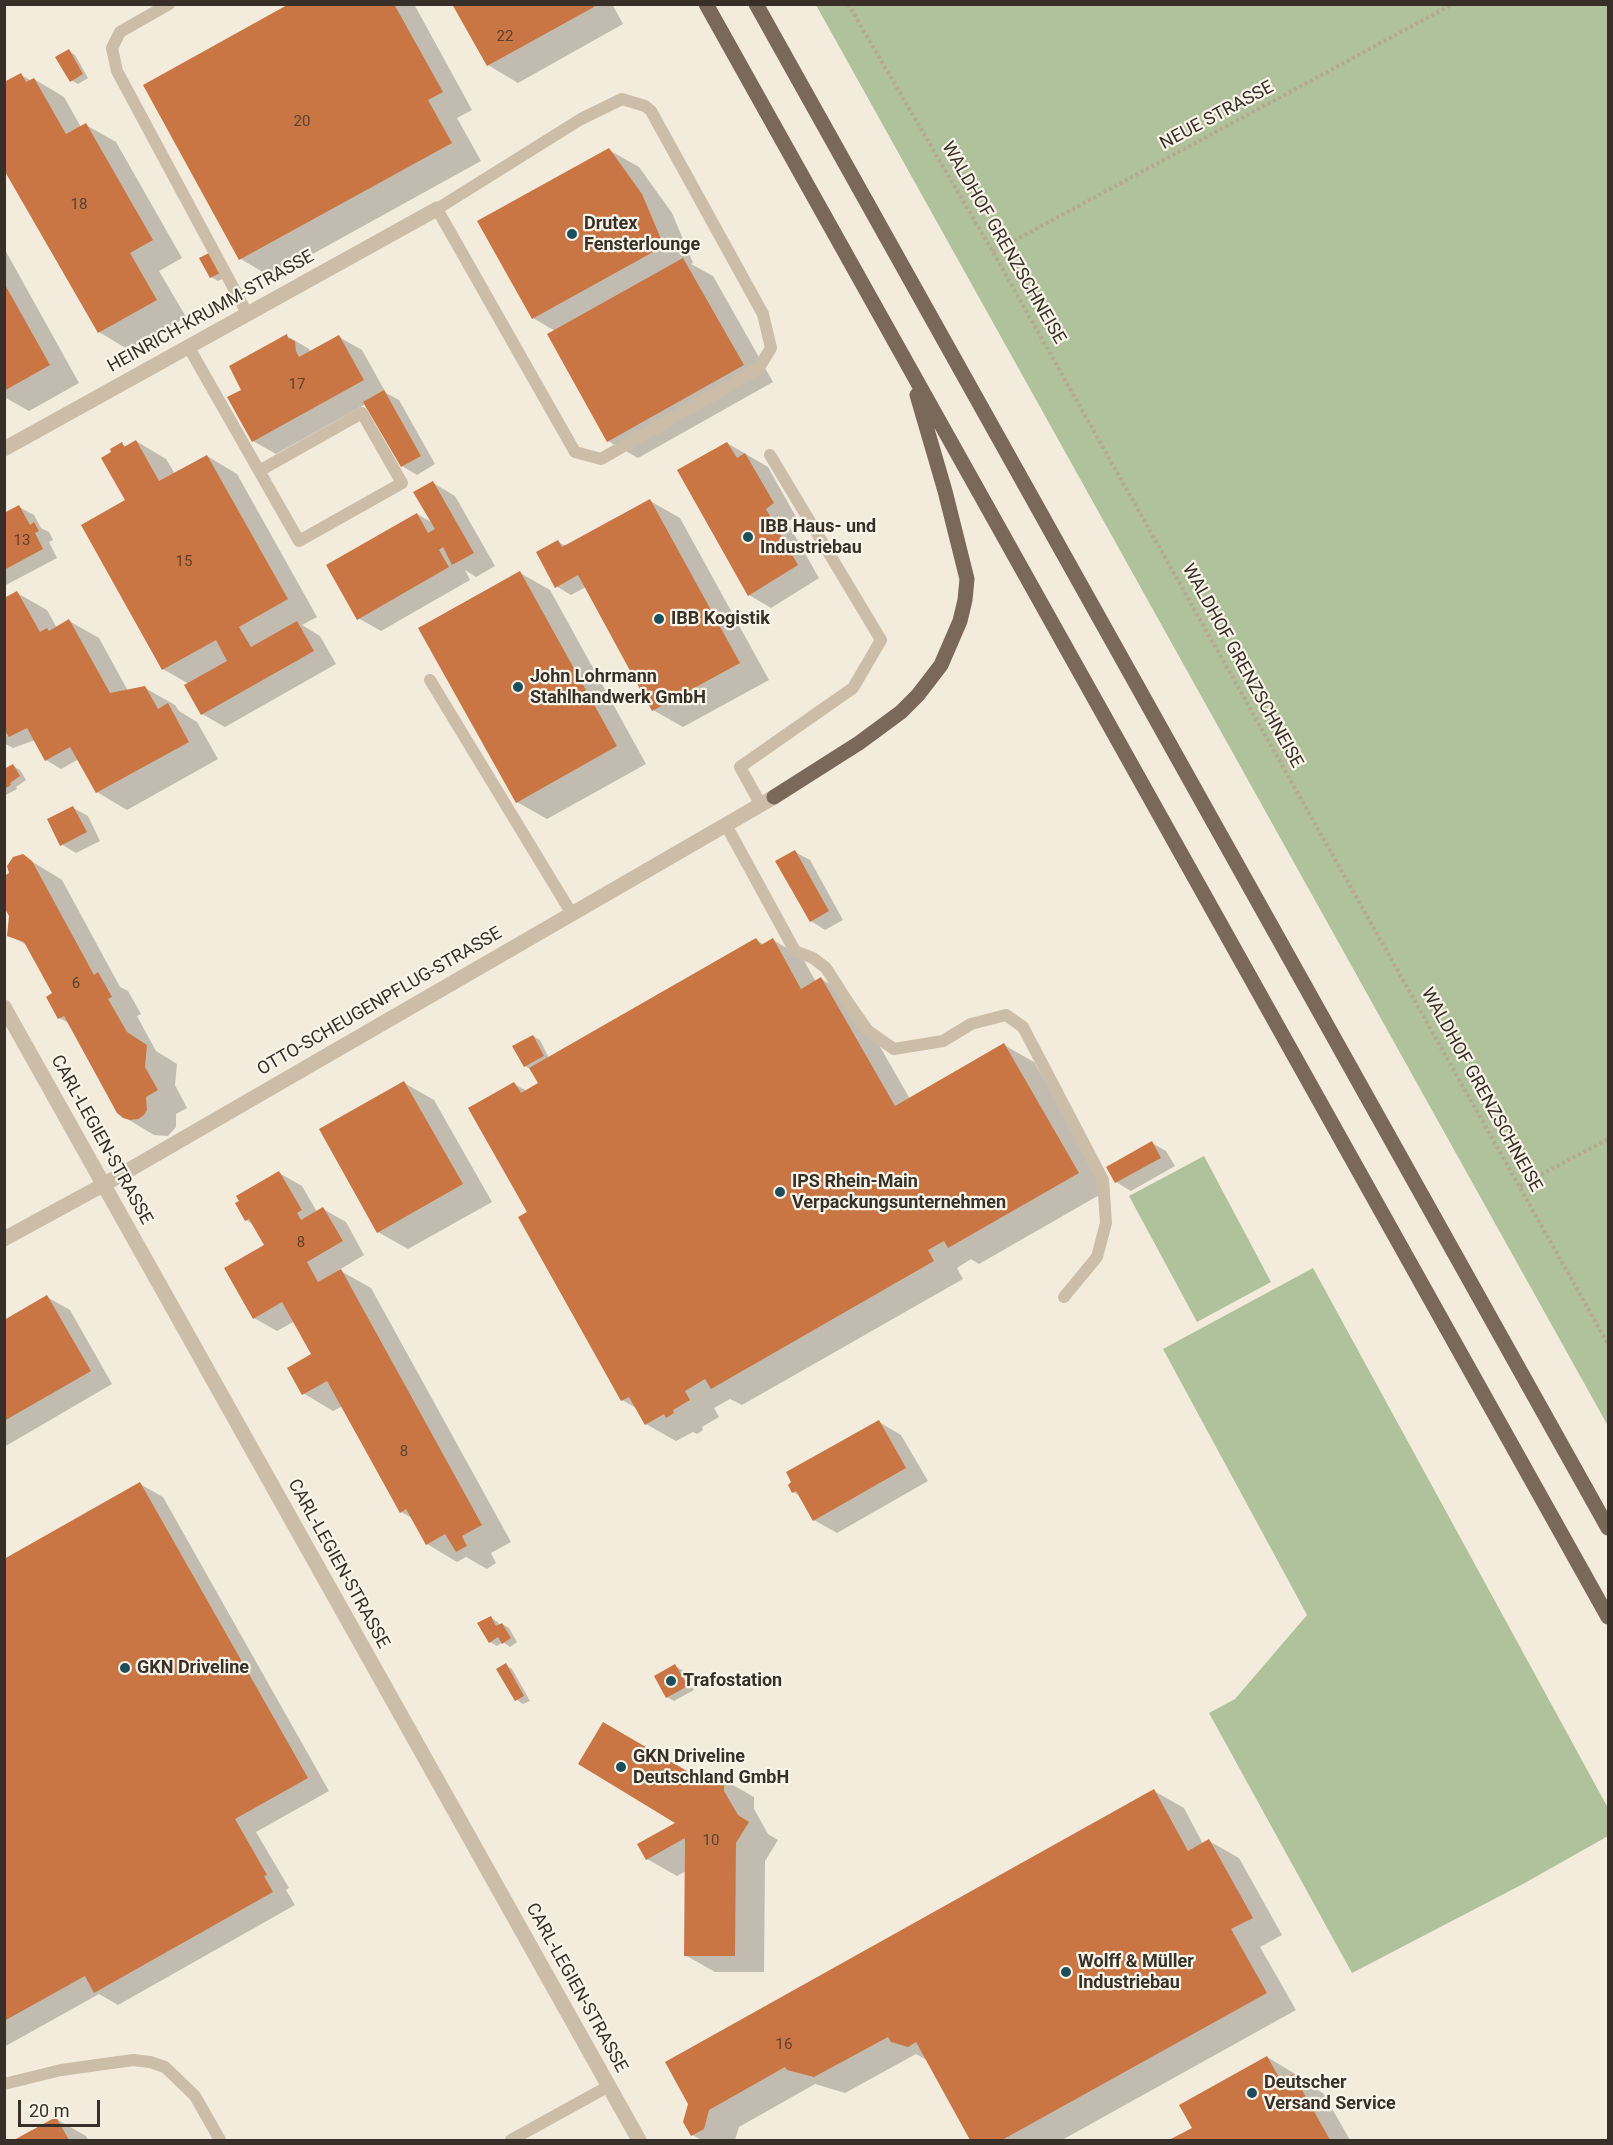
<!DOCTYPE html>
<html>
<head>
<meta charset="utf-8">
<style>
	body { margin:0 }
	#map { position:relative; width:1613px; height:2145px; overflow:hidden; background:#f3ebdc; font-family:Roboto,sans-serif }
	canvas { display:block }
	.frame { position:absolute; inset:0; border:6px solid #382f28; pointer-events:none }
	.scale { position:absolute; left:18px; top:2100px; width:82px; height:27px; box-sizing:border-box; border:3px solid #382f28; border-top:0; padding-left:8px; font-size:18px; line-height:21px; white-space:nowrap; color:#382f28; -webkit-text-stroke:4px #faf4e9; paint-order:stroke }
</style>
</head>
<body>
<div id="map">
<canvas width="1613" height="2145"></canvas>
<div class="frame"></div>
<div class="scale">20 m</div>
</div>
<script>
const c = document.querySelector('canvas').getContext('2d');
c.lineJoin = 'round';
function fill(path, color) { c.fillStyle = color; c.fill(path, 'evenodd'); }
const poly = rows => new Path2D(rows.map(r => 'M' + r).join(''));
function strokePath(path, color, width, dash) { c.strokeStyle = color; c.lineWidth = width; c.lineCap = dash ? 'butt' : 'round'; c.setLineDash(dash || []); c.stroke(path); }
function drawText(font, color, halo, rows, align = 'center') {
  c.font = font + ' Roboto,sans-serif'; c.lineWidth = 4.5; c.setLineDash([]); c.textBaseline = 'middle'; c.strokeStyle = halo; c.fillStyle = color; for (const [text, x, y, turn = 0] of rows) {
    c.save(); c.translate(x, y); c.rotate((+turn || 0) * Math.PI / 180); c.textAlign = isNaN(turn) ? turn : align; if (halo) c.strokeText(text, 0, 0); c.fillText(text, 0, 0); c.restore();
  }
}
const green = poly([
	[816,5,1608,5,1608,1426],
	[1204,1156,1271,1282,1197,1322,1129,1196],
	[1313,1268,1608,1808,1608,1836,1523,1884,1352,1973,1209,1713,1235,1699,1307,1615,1163,1349]
]);
const shadow = poly([
	[292,4,414,4,472,110,457,118,481,161,271,277,241,259,145,86],
	[454,4,612,4,623,24,518,83,488,65],
	[69,51,75,55,88,78,78,84,71,80],
	[21,75,32,81,34,79,64,97,81,127,86,125,116,142,182,258,159,271,186,317,129,350,99,332],
	[609,150,639,167,672,213,693,263,691,264,713,276,773,382,638,458,608,441,555,331,533,318],
	[4,248,79,383,29,411,4,397],
	[201,259,226,277,218,281,211,277],
	[287,336,309,349,311,352,339,337,362,350,386,393,399,400,435,464,417,475,402,466,366,404,276,454,253,441,243,390],
	[136,441,166,459,175,474,207,456,237,474,317,617,302,625,320,636,336,664,225,727,202,714,189,684,163,669,128,501,122,444,127,447],
	[727,443,768,467,796,517,787,522,819,578,771,608,749,595],
	[433,483,455,496,495,566,476,577,465,570,470,580,381,631,358,618,417,514,433,523],
	[650,501,680,518,769,680,683,727,653,710,586,587,571,595,556,586,558,542,566,546],
	[19,507,34,515,41,528,49,532,53,540,49,542,57,558,6,585,4,583,4,514],
	[520,573,550,590,646,764,547,819,517,802],
	[17,593,47,610,57,628,69,621,99,638,128,691,145,688,175,705,179,711,197,722,218,759,127,810,97,792,79,759,61,769,46,760,35,740,13,748,4,743],
	[13,766,20,770,26,780,16,787,17,789,4,796,4,769],
	[73,808,88,816,100,841,76,853,61,844],
	[795,852,810,860,843,920,825,930,811,921],
	[23,856,62,880,120,987,128,991,141,1014,137,1016,156,1051,177,1064,175,1085,187,1108,176,1114,176,1127,168,1136,154,1135,124,1117,71,1024,59,1018,54,994,28,946,9,935,10,874],
	[756,940,765,945,773,940,802,957,816,982,821,979,851,996,910,1099,1004,1045,1034,1062,1108,1190,979,1264,971,1259,957,1268,963,1279,742,1405,730,1399,714,1408,719,1417,702,1427,703,1430,697,1434,693,1432,676,1441,646,1424,638,1409,622,1400,529,1213,514,1084,527,1091,540,1084,532,1070,525,1066,533,1036,540,1040,549,1058],
	[404,1083,434,1100,492,1202,408,1249,378,1232],
	[1152,1143,1166,1151,1175,1166,1131,1191,1116,1182,1108,1167],
	[279,1173,302,1186,317,1212,323,1209,346,1222,364,1255,339,1270,371,1288,511,1542,491,1553,496,1563,487,1569,466,1557,457,1562,427,1544,412,1518,401,1512,343,1406,333,1411,303,1393,313,1354,295,1321,277,1331,254,1318,266,1246,254,1225,246,1220],
	[47,1297,70,1310,112,1384,4,1447,4,1322],
	[879,1422,901,1435,928,1481,837,1533,814,1520,801,1496,793,1492],
	[140,1484,163,1497,329,1791,256,1832,289,1888,286,1890,295,1905,118,2005,99,1994,4,2047,4,1560],
	[491,1618,498,1622,500,1626,502,1624,509,1628,517,1642,510,1647,503,1642,497,1646,490,1642],
	[506,1665,512,1669,530,1701,523,1704,517,1700,498,1669],
	[675,1666,682,1670,694,1690,674,1701,667,1697],
	[699,1780,724,1780,754,1797,754,1809,768,1834,778,1840,765,1861,764,1972,715,1972,685,1955,686,1871,677,1876,647,1859,678,1823],
	[1154,1791,1184,1808,1203,1844,1209,1841,1239,1858,1282,1935,1260,1947,1296,2010,1062,2140,972,2140,927,2060,916,2054,845,2093,815,2084,739,2127,735,2140,702,2140,692,2135,684,2122],
	[1267,2057,1297,2075,1300,2080,1323,2093,1350,2140,1172,2140,1194,2128],
	[56,2119,86,2136,88,2140,17,2140]
]);
const building = poly([
	[289,4,394,4,443,92,428,100,452,143,239,260,143,85],
	[452,4,592,4,594,7,487,66],
	[69,49,83,74,70,82,55,57],
	[21,73,26,82,34,78,66,134,86,123,153,240,130,253,157,300,98,333,4,170,4,82],
	[609,148,642,194,664,246,532,319,477,221],
	[209,253,220,273,210,278,199,258],
	[683,258,744,365,607,442,547,334],
	[4,283,50,365,4,391],
	[287,334,288,338,295,341,296,351,299,357,339,335,364,380,252,442,227,397,241,390,229,366],
	[384,390,421,456,401,467,363,402],
	[136,440,159,481,207,455,288,599,239,627,251,647,297,621,314,651,201,715,184,685,227,661,216,640,162,670,81,525,125,500,101,458,111,452,110,449,122,442,124,447],
	[727,442,737,458,745,453,774,503,766,509,798,565,748,596,677,470],
	[433,481,474,553,452,565,443,547,439,550,449,567,357,620,326,565,417,513,428,533,435,529,413,492],
	[650,499,740,663,652,711,578,575,555,588,536,552,558,540,562,547],
	[19,505,30,525,34,522,39,531,35,533,43,549,4,570,4,513],
	[520,571,617,746,516,803,418,628],
	[17,591,40,632,47,628,49,631,69,619,110,693,145,686,158,709,168,703,189,742,96,793,70,747,45,761,27,728,9,737,4,729,4,598],
	[13,764,20,776,10,783,11,785,4,789,4,769],
	[73,806,87,832,60,846,47,819],
	[795,850,829,911,810,922,775,861],
	[23,854,32,861,94,975,98,972,112,997,108,999,127,1032,147,1045,145,1067,158,1090,146,1097,147,1110,144,1115,138,1119,130,1120,123,1118,117,1113,64,1016,58,1019,46,997,52,993,24,942,7,936,9,916,4,907,4,876,9,873,7,866,13,857],
	[756,938,761,945,773,938,801,989,821,977,895,1106,1004,1043,1079,1173,948,1248,944,1241,928,1250,934,1261,711,1389,705,1379,685,1391,690,1400,673,1410,674,1413,666,1418,664,1414,645,1425,629,1397,621,1401,518,1217,527,1212,468,1108,514,1082,521,1093,538,1083,529,1068],
	[533,1035,544,1056,524,1067,512,1046],
	[404,1081,463,1184,377,1233,319,1129],
	[1152,1141,1161,1158,1115,1183,1106,1167],
	[279,1171,302,1210,297,1213,301,1220,323,1207,343,1241,307,1262,318,1282,341,1269,482,1525,462,1536,467,1546,456,1552,445,1534,426,1545,406,1509,400,1513,327,1381,302,1395,287,1368,311,1354,282,1302,253,1319,224,1268,264,1245,249,1219,245,1221,235,1203,239,1201,236,1196],
	[47,1295,91,1371,4,1421,4,1320],
	[879,1420,906,1468,813,1521,796,1491,792,1493,788,1485,791,1482,786,1472],
	[140,1482,308,1778,235,1819,267,1875,264,1876,273,1892,94,1993,85,1976,4,2021,4,1559],
	[491,1616,496,1626,502,1623,511,1638,502,1644,498,1637,489,1643,477,1623],
	[506,1663,524,1696,515,1701,496,1669],
	[675,1664,688,1686,666,1698,654,1676],
	[603,1722,699,1778,724,1778,724,1791,738,1815,749,1822,736,1843,735,1956,684,1956,685,1838,646,1860,637,1844,675,1823,578,1764],
	[1154,1789,1188,1851,1209,1839,1253,1918,1231,1929,1267,1993,1002,2140,970,2140,916,2042,908,2047,891,2042,888,2037,814,2077,787,2070,785,2067,709,2110,704,2129,691,2136,683,2122,688,2104,665,2062],
	[1267,2056,1281,2081,1293,2074,1330,2140,1169,2140,1192,2128,1179,2105],
	[56,2117,69,2140,14,2140]
]);
const path = poly([
	[848,4,993,252,1608,1344],
	[993,252,1453,4],
	[1520,1186,1608,1139]
]);
const lane = poly([
	[169,4,120,32,112,48,117,71,247,313],
	[622,99,645,106,651,111,763,314,771,348,758,369,601,459,575,452,437,209,581,119,622,99],
	[188,346,299,541,402,483,362,413,259,471],
	[430,680,572,914],
	[761,805,740,767,853,688,881,640,770,455],
	[726,825,795,951,813,958,826,968,847,1001,868,1031,894,1049,943,1041,971,1024,1006,1015,1023,1027,1103,1180,1106,1223,1097,1257,1064,1297],
	[4,2084,61,2070,133,2060,150,2062,165,2067,195,2096,220,2140],
	[511,2140,609,2086]
]);
const street = poly([
	[4,449,437,209],
	[4,1007,639,2140],
	[4,1239,103,1185,774,797]
]);
const primary = poly([
	[706,4,1608,1617],
	[756,4,1608,1528],
	[774,797,859,743,901,712,918,695,941,665,960,621,965,600,967,579,945,491,917,395]
]);
const markers = [
	[572,234,6,"#1c4e5b"],
	[748,537,6,"#1c4e5b"],
	[659,619,6,"#1c4e5b"],
	[518,687,6,"#1c4e5b"],
	[780,1192,6,"#1c4e5b"],
	[125,1668,6,"#1c4e5b"],
	[671,1681,6,"#1c4e5b"],
	[621,1767,6,"#1c4e5b"],
	[1066,1972,6,"#1c4e5b"],
	[1252,2093,6,"#1c4e5b"]
];
const numberNames = [
	["22",505,37],
	["20",302,122],
	["18",79,205],
	["17",297,385],
	["13",22,541],
	["15",184,562],
	["6",76,984],
	["8",301,1243],
	["8",404,1452],
	["10",711,1841],
	["16",784,2045]
];
const streetNames = [
	["NEUE STRASSE",1217,116,-28],
	["WALDHOF GRENZSCHNEISE",1003,243,60],
	["HEINRICH-KRUMM-STRASSE",211,312,-29],
	["WALDHOF GRENZSCHNEISE",1242,666,61],
	["OTTO-SCHEUGENPFLUG-STRASSE",380,1002,-30],
	["WALDHOF GRENZSCHNEISE",1481,1090,61],
	["CARL-LEGIEN-STRASSE",101,1140,61],
	["CARL-LEGIEN-STRASSE",338,1564,61],
	["CARL-LEGIEN-STRASSE",576,1988,61]
];
const poiNames = [
	["Drutex",584,224],
	["Fensterlounge",584,245],
	["IBB Haus- und",760,527],
	["Industriebau",760,548],
	["IBB Kogistik",671,619],
	["John Lohrmann",530,677],
	["Stahlhandwerk GmbH",530,698],
	["IPS Rhein-Main",792,1182],
	["Verpackungsunternehmen",792,1203],
	["GKN Driveline",137,1668],
	["Trafostation",683,1681],
	["GKN Driveline",633,1757],
	["Deutschland GmbH",633,1778],
	["Wolff & Müller",1078,1962],
	["Industriebau",1078,1983],
	["Deutscher",1264,2083],
	["Versand Service",1264,2104]
];
fill(green, '#b0c29b');
fill(shadow, '#0003');
fill(building, '#c97644');
strokePath(path, '#b7a792', 4, [3, 3]);
strokePath(lane, '#cbbda7', 12);
strokePath(street, '#cbbda7', 15);
strokePath(primary, '#7a6859', 15);
for (const [x, y, r, color] of markers) { const dot = new Path2D(); dot.arc(x, y, r, 0, 2 * Math.PI); c.fillStyle = color; c.fill(dot); strokePath(dot, '#faf4e9', 2); }
drawText('15px', '#5c412f', null, numberNames);
drawText('18px', '#382f28', '#faf4e9', streetNames);
drawText('bold 18px', '#382f28', '#faf4e9', poiNames, 'left');
</script>
</body>
</html>
